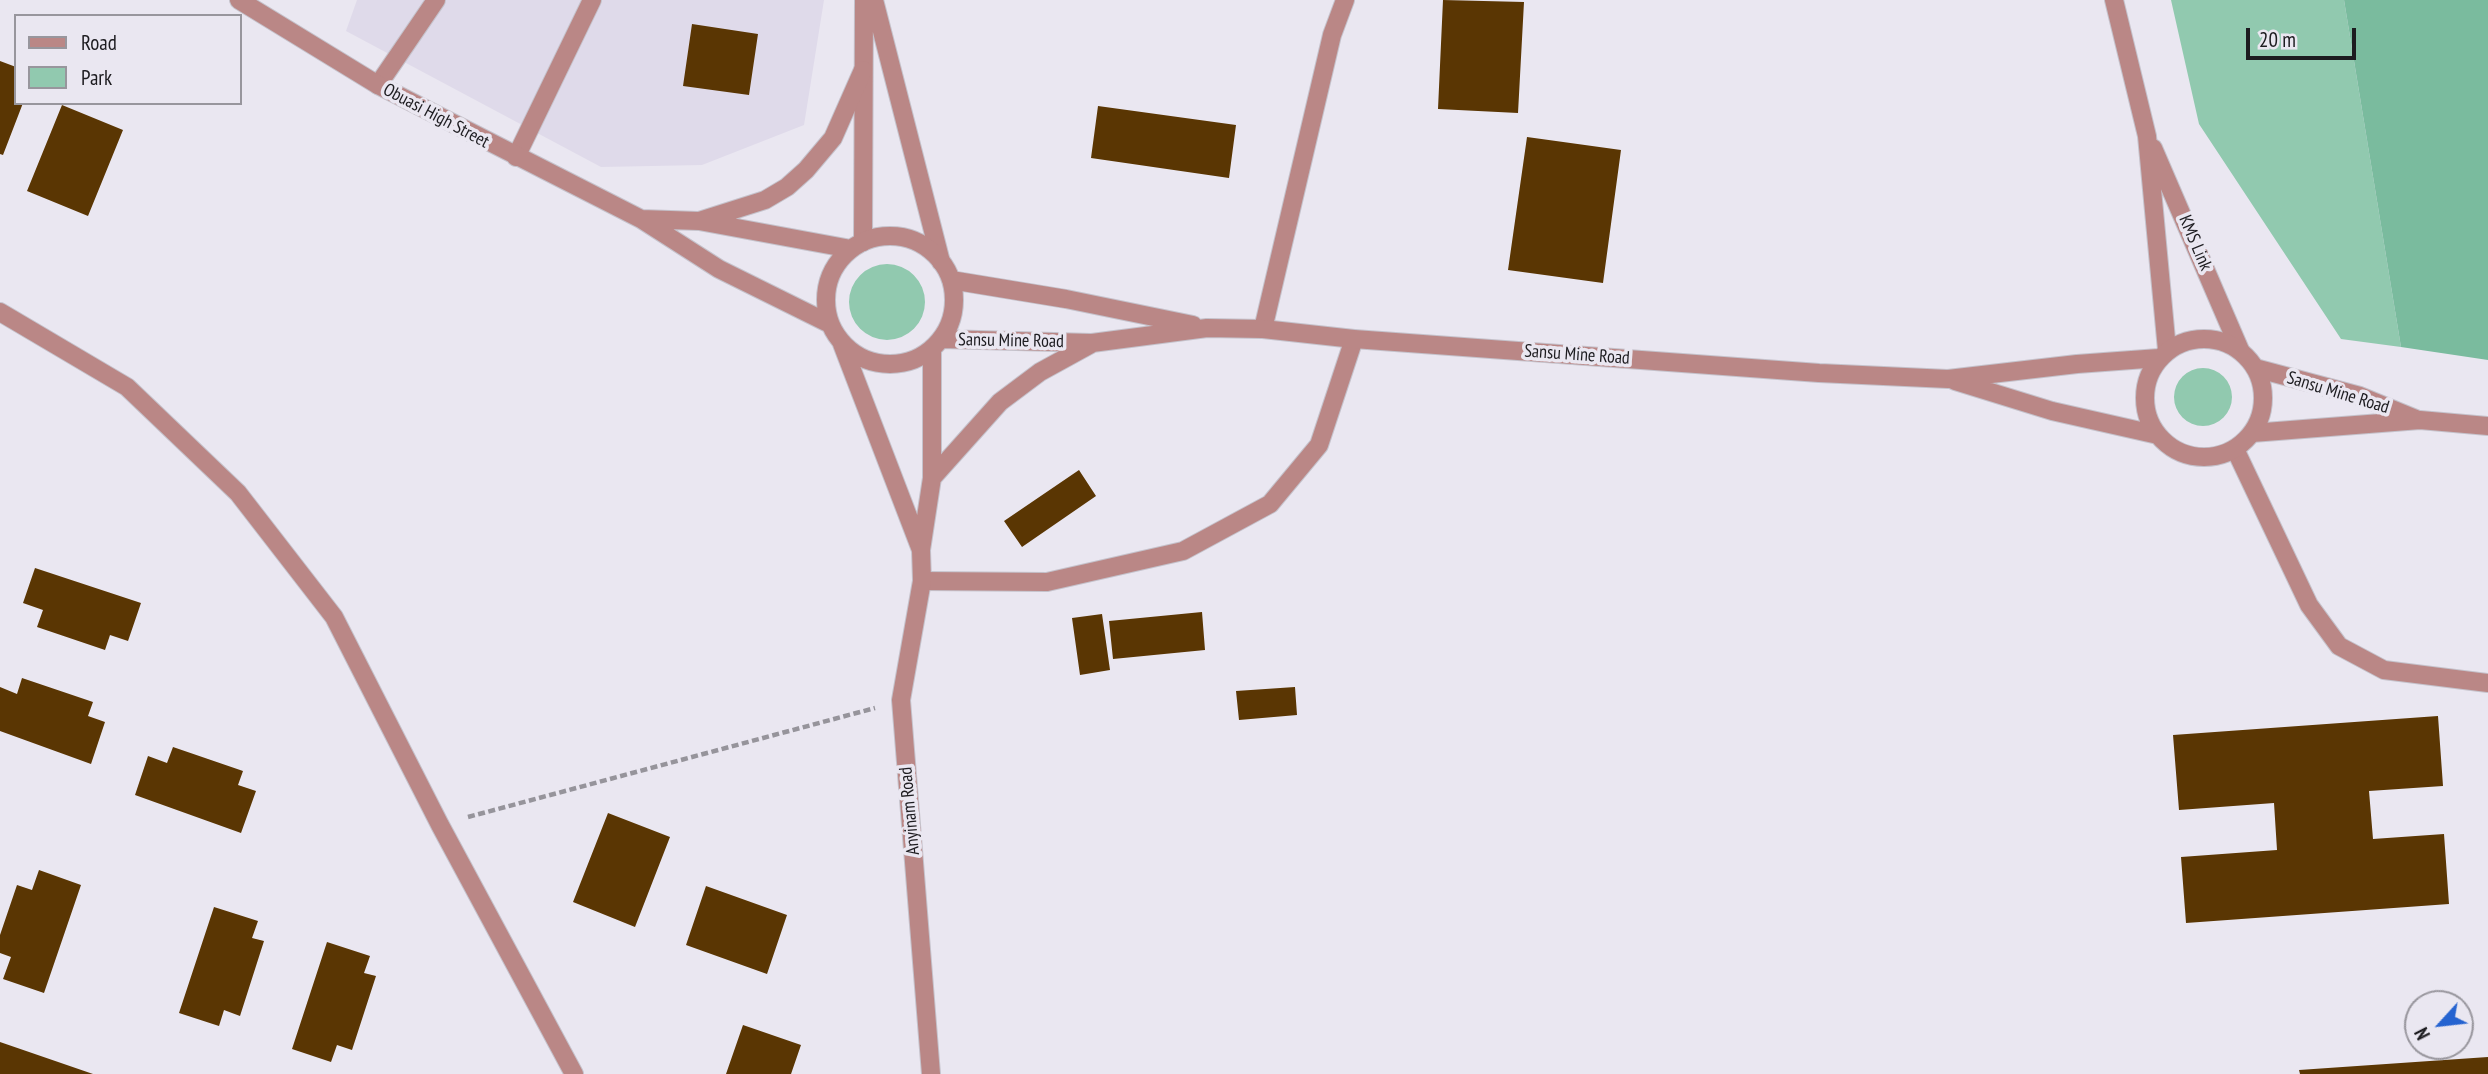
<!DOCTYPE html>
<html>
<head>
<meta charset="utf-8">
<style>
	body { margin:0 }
	#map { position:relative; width:2488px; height:1074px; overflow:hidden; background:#eae7f1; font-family:"PT Sans Narrow",sans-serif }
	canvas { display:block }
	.legend { position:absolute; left:14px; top:14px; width:228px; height:91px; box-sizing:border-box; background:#eae7f1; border:2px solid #98969d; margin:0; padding:9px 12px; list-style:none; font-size:21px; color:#1d1c20 }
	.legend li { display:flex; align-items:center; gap:14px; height:35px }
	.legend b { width:35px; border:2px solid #98969d }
	.north { position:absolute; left:2404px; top:990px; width:70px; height:70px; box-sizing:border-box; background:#eae7f1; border:2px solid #98969d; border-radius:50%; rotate:243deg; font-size:19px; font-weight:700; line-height:28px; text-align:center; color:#1d1c20 }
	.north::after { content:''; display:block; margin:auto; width:24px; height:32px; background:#2563d0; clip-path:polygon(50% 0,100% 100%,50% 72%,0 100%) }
	.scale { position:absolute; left:2246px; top:28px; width:110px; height:32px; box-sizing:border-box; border:4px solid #1d1c20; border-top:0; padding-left:9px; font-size:21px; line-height:24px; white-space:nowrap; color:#1d1c20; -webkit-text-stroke:5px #eae7f1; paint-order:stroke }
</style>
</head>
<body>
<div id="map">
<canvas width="2488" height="1074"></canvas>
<ul class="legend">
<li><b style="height:9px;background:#ba8786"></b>Road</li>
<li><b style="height:19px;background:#91c9af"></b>Park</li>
</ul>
<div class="north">N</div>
<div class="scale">20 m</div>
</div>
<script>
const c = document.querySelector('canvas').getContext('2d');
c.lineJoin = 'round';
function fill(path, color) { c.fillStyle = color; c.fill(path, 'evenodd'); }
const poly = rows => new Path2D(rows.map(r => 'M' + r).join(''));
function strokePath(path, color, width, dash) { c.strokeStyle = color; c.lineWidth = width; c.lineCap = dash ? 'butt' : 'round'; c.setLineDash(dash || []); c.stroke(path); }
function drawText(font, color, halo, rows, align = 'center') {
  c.font = font + ' "PT Sans Narrow",sans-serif'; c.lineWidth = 7; c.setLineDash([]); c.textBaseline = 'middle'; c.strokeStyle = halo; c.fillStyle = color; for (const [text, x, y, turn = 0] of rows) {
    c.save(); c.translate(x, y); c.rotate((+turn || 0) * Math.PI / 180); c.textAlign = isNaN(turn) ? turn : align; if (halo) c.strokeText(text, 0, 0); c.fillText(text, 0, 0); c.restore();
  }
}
const built = poly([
	[357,0,824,0,804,125,702,165,601,167,346,31]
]);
const green = poly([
	[2171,0,2344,0,2401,347,2341,339,2199,124],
	'849 302a38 38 0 1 1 76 0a38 38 0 1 1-76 0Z',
	'2174 397a29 29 0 1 1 58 0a29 29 0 1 1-58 0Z'
]);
const forest = poly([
	[2344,0,2488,0,2488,360,2401,347]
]);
const building = poly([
	[1443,0,1524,2,1518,113,1438,109],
	[692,24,758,34,749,95,683,86],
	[0,61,16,67,16,103,23,103,3,155,0,154],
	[62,105,123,130,88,216,27,191],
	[1098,106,1236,125,1229,178,1091,158],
	[1527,137,1621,150,1603,283,1508,270],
	[1079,470,1096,496,1022,547,1004,521],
	[35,568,141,603,128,641,110,635,105,650,37,627,43,610,23,603],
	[1202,612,1205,650,1113,659,1109,621],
	[1102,614,1110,670,1080,675,1072,618],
	[22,678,93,702,88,716,105,722,91,764,0,731,0,687,17,694],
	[1295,687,1297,715,1239,720,1236,691],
	[2438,716,2443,786,2369,791,2373,839,2444,834,2449,904,2186,923,2181,857,2277,850,2274,803,2179,810,2173,735],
	[173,747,243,771,238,785,256,791,241,833,135,795,148,756,167,763],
	[608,813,670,837,635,927,573,902],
	[39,870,81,885,44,993,3,979,11,957,0,953,0,935,17,885,32,890],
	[706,886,787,915,767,974,686,945],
	[214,907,258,921,252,938,264,941,240,1016,224,1010,219,1026,179,1013],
	[327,942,370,956,364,973,376,976,352,1050,337,1045,331,1062,292,1049],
	[743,1025,801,1045,791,1074,726,1074],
	[0,1042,93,1074,0,1074],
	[2488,1057,2488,1074,2300,1074,2299,1070]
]);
const path = poly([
	[468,817,875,708]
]);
const service = poly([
	[378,85,436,0],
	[516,157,592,0],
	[2235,449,2309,605,2339,646,2384,670,2488,683],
	[922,581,1047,582,1183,551,1270,504,1319,445,1354,339]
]);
const minor = poly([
	[874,0,941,262],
	[2114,0,2147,136,2167,350],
	[2153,148,2240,350],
	[863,242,864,0],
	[0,312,127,387,238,493,334,617,440,825,574,1074],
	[1263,329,1332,35,1345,0]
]);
const tertiary = poly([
	[239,0,378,85,641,219,719,269,830,324],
	[641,219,699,221,851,249],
	[699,221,765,200,787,187,806,170,833,138,863,70],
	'826 300a64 64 0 1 1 128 0a64 64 0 1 1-128 0Z',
	[951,280,1066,299,1193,325],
	[941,339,1092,343,1207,328,1263,329,1354,339,1819,373,1948,379,2077,364,2159,358],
	'2145 398a59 59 0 1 1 118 0a59 59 0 1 1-118 0Z',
	[842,344,921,550],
	[2255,368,2360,396,2416,419],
	[1955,381,2052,411,2158,435],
	[2252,433,2420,420,2488,426],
	[932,478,1000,402,1040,372,1091,344],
	[931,1074,901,700,922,581,921,550,932,478,932,350]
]);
const streetNames = [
	["Obuasi High Street",436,116,28],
	["KMS Link",2195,243,67],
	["Sansu Mine Road",1011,341,1],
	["Sansu Mine Road",1577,355,4],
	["Sansu Mine Road",2338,393,17],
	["Anyinam Road",910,811,-95]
];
fill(built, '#dfdaea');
fill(green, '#91c9af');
fill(forest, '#7abb9e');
fill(building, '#5a3603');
strokePath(service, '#c5c2cb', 20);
strokePath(minor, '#c5c2cb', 20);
strokePath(tertiary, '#c5c2cb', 20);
strokePath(path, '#96949b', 4.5, [7, 3.5]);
strokePath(service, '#ba8786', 18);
strokePath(minor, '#ba8786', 18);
strokePath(tertiary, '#ba8786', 18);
drawText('18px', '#1d1c20', '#eae7f1', streetNames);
</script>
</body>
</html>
